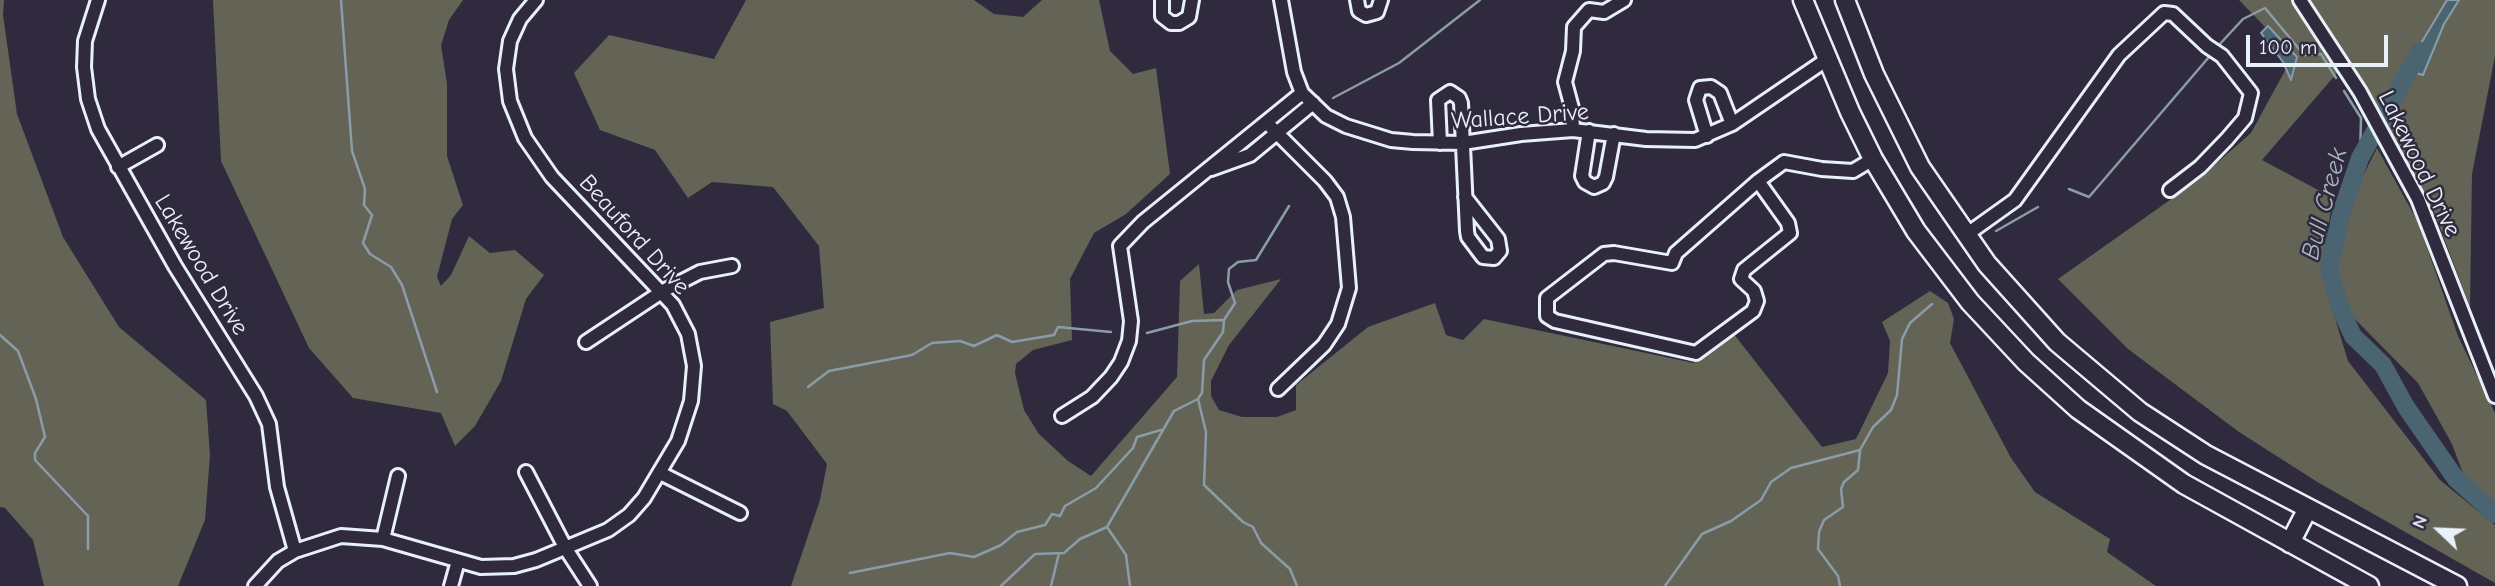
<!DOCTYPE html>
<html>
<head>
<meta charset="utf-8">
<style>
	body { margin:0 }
	#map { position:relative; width:2495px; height:586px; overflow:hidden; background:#2f2a3d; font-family:"Comic Neue",sans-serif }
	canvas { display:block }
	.north { position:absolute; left:2404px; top:495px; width:70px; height:70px; -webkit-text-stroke:5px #2f2a3d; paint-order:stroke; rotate:293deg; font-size:19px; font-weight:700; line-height:28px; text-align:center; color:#e8f1f8 }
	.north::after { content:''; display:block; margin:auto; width:24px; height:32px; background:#e8f1f8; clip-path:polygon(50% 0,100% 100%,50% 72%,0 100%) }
	.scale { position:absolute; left:2246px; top:35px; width:142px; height:32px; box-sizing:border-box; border:4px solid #e8f1f8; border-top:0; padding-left:9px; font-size:21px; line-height:24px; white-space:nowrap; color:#e8f1f8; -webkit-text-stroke:5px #2f2a3d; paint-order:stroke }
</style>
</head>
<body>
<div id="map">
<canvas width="2495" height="586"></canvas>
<div class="north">N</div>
<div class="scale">100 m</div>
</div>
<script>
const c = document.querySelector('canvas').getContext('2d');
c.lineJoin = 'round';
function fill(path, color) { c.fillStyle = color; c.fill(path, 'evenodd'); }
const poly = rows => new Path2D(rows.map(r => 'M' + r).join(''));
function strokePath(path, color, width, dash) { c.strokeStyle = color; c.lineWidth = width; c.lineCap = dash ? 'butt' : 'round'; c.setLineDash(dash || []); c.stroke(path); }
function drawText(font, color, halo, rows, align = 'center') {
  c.font = font + ' "Comic Neue",sans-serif'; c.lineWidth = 5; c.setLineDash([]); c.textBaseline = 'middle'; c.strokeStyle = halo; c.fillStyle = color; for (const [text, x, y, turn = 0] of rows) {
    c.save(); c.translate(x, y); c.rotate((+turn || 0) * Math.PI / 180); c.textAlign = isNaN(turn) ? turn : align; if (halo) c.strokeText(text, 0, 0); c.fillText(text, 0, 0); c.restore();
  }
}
const green = poly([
	[0,0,4,0,3,15,17,114,63,237,119,327,206,400,210,455,205,520,178,586,44,586,33,540,5,508,0,507],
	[213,0,463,0,449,20,441,45,447,84,447,156,463,205,452,219,437,277,441,286,451,275,469,236,490,253,515,250,544,275,526,299,501,381,475,426,455,446,441,413,353,398,309,348,221,161],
	[746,0,974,0,994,14,1023,17,1042,0,1099,0,1110,51,1133,74,1156,68,1170,174,1126,214,1094,233,1070,279,1072,340,1033,350,1016,364,1015,373,1024,410,1039,434,1068,461,1091,476,1177,377,1180,281,1199,264,1204,314,1214,313,1237,290,1281,279,1229,345,1211,381,1211,396,1219,410,1242,417,1277,417,1296,410,1296,385,1368,327,1435,303,1446,335,1463,340,1484,319,1694,363,1733,333,1822,447,1856,439,1888,373,1890,341,1882,322,1930,291,1948,303,1954,319,1950,343,2011,458,2035,492,2110,539,2107,552,2156,586,791,586,820,500,827,464,787,411,773,404,770,322,824,308,819,246,773,187,712,182,688,198,655,150,600,130,574,73,609,35,714,59],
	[2239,0,2292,0,2337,73,2262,160,2333,198,2321,272,2348,361,2440,480,2495,525,2495,583,2319,483,2239,432,2128,349,2058,279,2194,183,2251,133,2293,56],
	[2308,0,2495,0,2495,56,2472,174,2470,307,2434,212,2363,83],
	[2377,148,2418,222,2458,336,2495,413,2495,506,2467,484,2452,444,2418,383,2347,311,2331,262,2361,180]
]);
const water = poly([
	[2447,0,2459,0,2444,24,2423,75,2405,70,2447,0],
	[2268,26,2297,57,2291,80,2283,62,2261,33,2268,26]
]);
const stream = poly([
	[341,0,352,151,365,189,364,205,372,215,363,243,370,254,391,267,402,285,437,392],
	[2219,45,2243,19,2265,8,2304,55,2321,54,2336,78],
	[2344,91,2361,118,2360,158],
	[1333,98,1399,63,1480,0],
	[2069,189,2089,197,2209,57],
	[1996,231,2038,207],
	[1147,333,1192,321,1223,320],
	[0,335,18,351,36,399,45,437,35,453,35,460,88,516,88,549],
	[808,387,829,371,912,355,932,343,960,341,974,346,997,335,1012,342,1054,335,1058,327,1111,332],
	[1198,399,1206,432,1204,485,1243,522,1253,527,1261,543,1290,569,1297,586],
	[1107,527,1126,555,1130,586],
	[850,573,950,553,974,557,1001,545,1017,532,1045,525,1052,514,1060,516,1065,506,1096,488,1133,448,1137,437,1161,430],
	[1001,586,1035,554,1064,553,1080,539,1107,527,1174,411,1198,399,1202,393,1204,360,1223,332,1224,320,1235,303,1228,282,1229,269,1238,262,1256,260,1289,206],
	[1051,586,1059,553],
	[1665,586,1702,534,1731,521,1761,500,1771,482,1791,468,1860,450,1873,427,1891,410,1897,395,1902,339,1910,323,1932,304],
	[1840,586,1838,576,1818,549,1819,532,1824,520,1843,507,1841,489,1844,482,1858,470,1860,451]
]);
const river = poly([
	[2420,51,2360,158,2341,214,2329,269,2341,310,2353,336,2383,365,2406,407,2456,479,2495,514]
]);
const minor = poly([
	[98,0,85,41,84,67,88,99,98,129,175,266,256,396,269,424,277,487,295,551],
	[1162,0,1162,16,1171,23,1179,23,1189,17,1192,0],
	[1281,0,1294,72,1302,93,1326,116,1346,126,1391,140,1413,142,1463,143,1521,134,1573,130,1646,139,1695,140,1732,124,1826,60],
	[1357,0,1359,11,1366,15,1377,12,1381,0],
	[2300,0,2360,92,2418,199,2495,396],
	[1266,122,1325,181,1337,197,1343,217,1349,288,1338,324,1324,345,1278,389],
	[1573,130,1572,108,1565,82,1573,51,1574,27,1589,10,1604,12,1624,0],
	[1589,131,1582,176,1585,182,1594,187,1603,183,1606,177,1614,134],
	[1707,136,1696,100,1700,88,1711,87,1720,93,1732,124],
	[1440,143,1438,100,1450,92,1459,98,1461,103,1467,231,1468,237,1483,257,1494,258,1500,251,1498,239,1465,197],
	[118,167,157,145],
	[1211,169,1250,155,1313,103],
	[1758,181,1788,223,1790,233,1744,270,1741,279,1754,291,1757,301,1753,311,1696,353,1555,321,1547,316,1547,298,1604,254,1614,253,1672,263,1676,253,1758,181,1784,162,1822,169,1853,171,1873,159],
	[1966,235,2015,200,2119,55,2164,13,2173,14,2207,46,2222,56,2251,93,2245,118,2227,139,2200,167,2170,190],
	[586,342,663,291,700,272,732,266],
	[1062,416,1092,397,1111,377,1121,362,1129,341,1131,321,1120,246,1143,222,1302,93],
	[526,472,566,549,590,586],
	[660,473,740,513],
	[383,539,398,476],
	[255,586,278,561,295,551,341,536,383,539,481,567,514,566,536,560,608,530,629,515,644,498,678,441,691,401,694,366,688,334,673,305,552,177,525,138,510,101,506,69,510,41,520,19,536,0],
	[451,586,458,561]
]);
const highway = poly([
	[1803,0,1850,112,1873,159,1916,231,1970,302,2026,362,2078,409,2184,484,2369,586],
	[1845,0,1874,74,1920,167,1987,264,2057,342,2140,412,2206,455,2457,586],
	[2290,543,2307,510]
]);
const streetNames = [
	["Wallace Drive",1520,117,-4],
	["Lakewood Drive",2419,164,64],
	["Beauford Drive",634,235,48],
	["Lakewood Drive",201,265,59]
];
const waterNames = [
	["Bull Creek",2325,204,-75]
];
fill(green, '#636456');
fill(water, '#4b6472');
strokePath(water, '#8a9ca8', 2);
strokePath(stream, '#8a9ca8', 2.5);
strokePath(river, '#4b6472', 18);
strokePath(minor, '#e8f1f8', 18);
strokePath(highway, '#e8f1f8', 23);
strokePath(minor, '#2f2a3d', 12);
strokePath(highway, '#2f2a3d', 18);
drawText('24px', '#e8f1f8', '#2f2a3d', streetNames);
drawText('italic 26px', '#a9b9c2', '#2f2a3d', waterNames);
</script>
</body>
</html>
